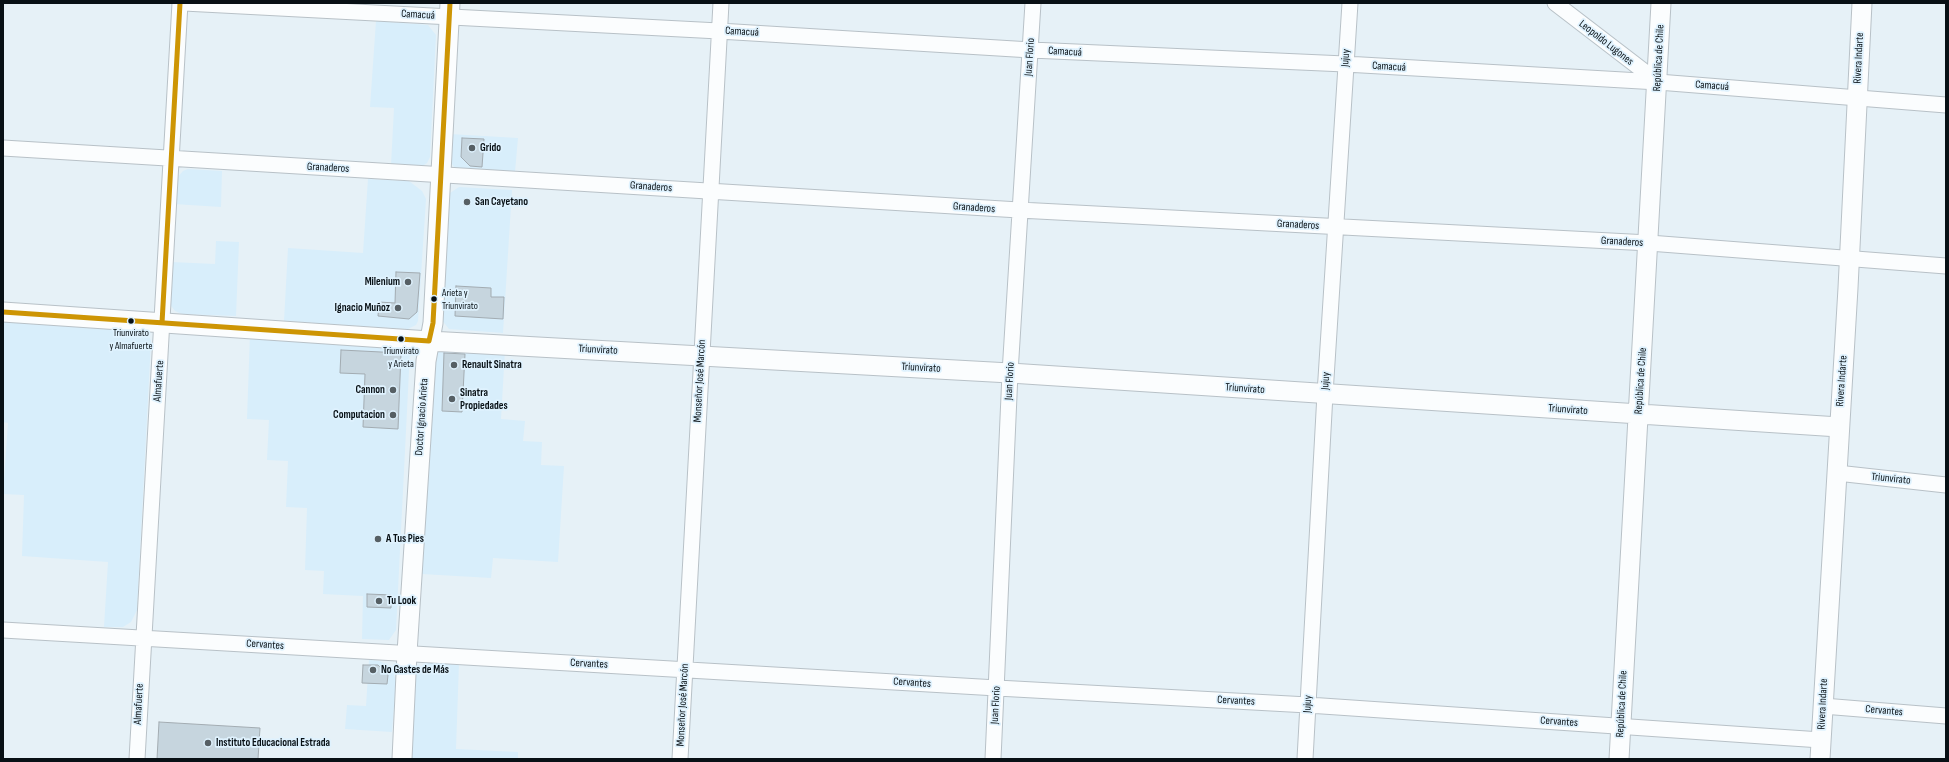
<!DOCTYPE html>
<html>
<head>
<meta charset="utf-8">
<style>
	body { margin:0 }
	#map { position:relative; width:1949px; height:762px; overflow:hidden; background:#e6f1f7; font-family:"Sofia Sans Condensed",sans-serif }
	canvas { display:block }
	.frame { position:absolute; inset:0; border:4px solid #081015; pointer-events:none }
</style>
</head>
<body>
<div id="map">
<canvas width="1949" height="762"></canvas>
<div class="frame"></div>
</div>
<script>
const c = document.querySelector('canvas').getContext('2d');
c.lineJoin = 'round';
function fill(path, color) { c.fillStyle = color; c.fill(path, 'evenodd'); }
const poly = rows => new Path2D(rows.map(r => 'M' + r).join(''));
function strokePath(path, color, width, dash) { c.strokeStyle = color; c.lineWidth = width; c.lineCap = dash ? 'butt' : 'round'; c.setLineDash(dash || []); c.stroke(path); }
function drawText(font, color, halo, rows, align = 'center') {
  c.font = font + ' "Sofia Sans Condensed",sans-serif'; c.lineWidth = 3.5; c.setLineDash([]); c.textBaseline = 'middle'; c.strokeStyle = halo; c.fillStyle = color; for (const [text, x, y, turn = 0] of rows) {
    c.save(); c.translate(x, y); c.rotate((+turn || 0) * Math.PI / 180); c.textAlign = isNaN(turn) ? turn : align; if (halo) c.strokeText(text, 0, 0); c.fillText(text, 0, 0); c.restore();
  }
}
const built = poly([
	[376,21,428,25,436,35,430,157,427,163,421,167,391,165,394,108,370,107],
	[450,134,518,138,515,172,456,169,451,163],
	[188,169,222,171,221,207,174,204,175,180,183,171],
	[368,179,409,181,422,191,426,199,418,321,416,325,408,329,284,321,288,248,363,253],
	[459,187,512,190,503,333,449,329,441,319,445,204,450,193],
	[216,241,239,242,236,316,182,314,175,311,169,303,171,262,215,264],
	[3,319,145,330,148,334,151,341,137,610,131,622,123,627,104,627,108,562,22,556,24,495,3,494,8,423,3,422],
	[250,334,407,346,410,351,396,630,389,640,362,639,363,596,323,594,324,571,305,570,307,508,286,507,288,461,267,460,269,420,247,419],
	[436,348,505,350,501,419,525,421,523,441,542,442,541,465,564,466,558,562,493,558,491,578,422,574,433,354],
	[369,660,379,661,388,665,393,672,396,681,392,732,345,729,347,705,366,706],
	[432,662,459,663,456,749,518,752,518,759,411,759,415,673,425,664]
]);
const building = poly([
	[462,138,484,139,482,167,470,166,461,157,462,138],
	[396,272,420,273,417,312,409,319,378,316,379,302,395,303,396,272],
	[456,286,491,288,491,297,504,297,503,319,455,316,456,286],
	[341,350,401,353,398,429,363,427,365,374,340,373,341,350],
	[444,353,465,354,462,412,442,411,444,353],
	[367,594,391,595,391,608,367,607,367,594],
	[363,665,378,665,388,675,387,684,362,683,363,665],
	[159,722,260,728,258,759,157,759,159,722]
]);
const minor = poly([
	[184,3,719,31,1031,50,1345,64,1658,82,1946,105],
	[1555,3,1658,82],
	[3,148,1019,210,1649,243,1946,266],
	[1837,473,1946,485],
	[3,630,997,688,1308,705,1821,740],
	[1823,706,1946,716],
	[137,759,180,3],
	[680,759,721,3],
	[993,759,1010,373,1033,3],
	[1305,759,1325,394,1350,3]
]);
const tertiary = poly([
	[3,312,429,341,1010,373,1839,427],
	[402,759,407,653,426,361,433,323,450,3],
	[1619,759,1661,3],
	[1820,759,1848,288,1862,3]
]);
const bus1 = poly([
	[3,312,429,341,433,323,450,3],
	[162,323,180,3]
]);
const markers = [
	[472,148,4,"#565f64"],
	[467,202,4,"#565f64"],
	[408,282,4,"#565f64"],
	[434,299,3.5,"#081015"],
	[398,308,4,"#565f64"],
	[131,321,3.5,"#081015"],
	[401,339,3.5,"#081015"],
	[454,365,4,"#565f64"],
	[393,390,4,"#565f64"],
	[452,399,4,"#565f64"],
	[393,415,4,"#565f64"],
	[378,539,4,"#565f64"],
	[379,601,4,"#565f64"],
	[373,670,4,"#565f64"],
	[208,743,4,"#565f64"]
];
const busNames = [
	["Arieta y",442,293,"left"],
	["Triunvirato",442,306,"left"],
	["Triunvirato",131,333],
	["y Almafuerte",131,346],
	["Triunvirato",401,351],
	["y Arieta",401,364]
];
const streetNames = [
	["Camacuá",418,15,3],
	["Camacuá",742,32,3],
	["Leopoldo Lugones",1606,43,38],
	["Camacuá",1065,52,3],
	["Juan Florio",1030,57,-86],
	["Jujuy",1346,58,-86],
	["República de Chile",1659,58,-87],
	["Rivera Indarte",1859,58,-87],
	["Camacuá",1389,67,3],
	["Camacuá",1712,86,4],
	["Granaderos",328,168,3],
	["Granaderos",651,187,4],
	["Granaderos",974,208,4],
	["Granaderos",1298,225,3],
	["Granaderos",1622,242,3],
	["Triunvirato",598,350,3],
	["Triunvirato",921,368,3],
	["Almafuerte",159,381,-86],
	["Monseñor José Marcón",700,381,-87],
	["Juan Florio",1010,381,-87],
	["Jujuy",1326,381,-86],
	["República de Chile",1641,381,-86],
	["Rivera Indarte",1842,381,-86],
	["Triunvirato",1245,389,4],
	["Triunvirato",1568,410,4],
	["Doctor Ignacio Arieta",422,417,-86],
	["Triunvirato",1891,479,6],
	["Cervantes",265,645,4],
	["Cervantes",589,664,3],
	["Cervantes",912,683,4],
	["Cervantes",1236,701,3],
	["Almafuerte",139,704,-87],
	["Jujuy",1308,704,-87],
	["República de Chile",1622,704,-87],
	["Rivera Indarte",1823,704,-87],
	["Monseñor José Marcón",683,705,-87],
	["Juan Florio",996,705,-87],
	["Cervantes",1884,711,5],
	["Cervantes",1559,722,4]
];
const poiNames = [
	["Grido",480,148],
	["San Cayetano",475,202],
	["Milenium",400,282,"right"],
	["Ignacio Muñoz",390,308,"right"],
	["Renault Sinatra",462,365],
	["Cannon",385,390,"right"],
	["Sinatra",460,393],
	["Propiedades",460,406],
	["Computacion",385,415,"right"],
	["A Tus Pies",386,539],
	["Tu Look",387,601],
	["No Gastes de Más",381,670],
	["Instituto Educacional Estrada",216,743]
];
fill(built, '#d8eefb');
fill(building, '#c6d5de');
strokePath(building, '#a3acb2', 1);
strokePath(minor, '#b8c1c7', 17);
strokePath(tertiary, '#b8c1c7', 21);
strokePath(minor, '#fbfdfe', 15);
strokePath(tertiary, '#fbfdfe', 19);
strokePath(bus1, '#cd9504', 5);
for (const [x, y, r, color] of markers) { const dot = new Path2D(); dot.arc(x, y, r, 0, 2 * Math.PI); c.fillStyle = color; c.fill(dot); strokePath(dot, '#dff2fe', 1.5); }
drawText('10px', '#081015', '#dff2fe', busNames);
drawText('11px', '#081015', '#dff2fe', streetNames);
drawText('bold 11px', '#081015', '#dff2fe', poiNames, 'left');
</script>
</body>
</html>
